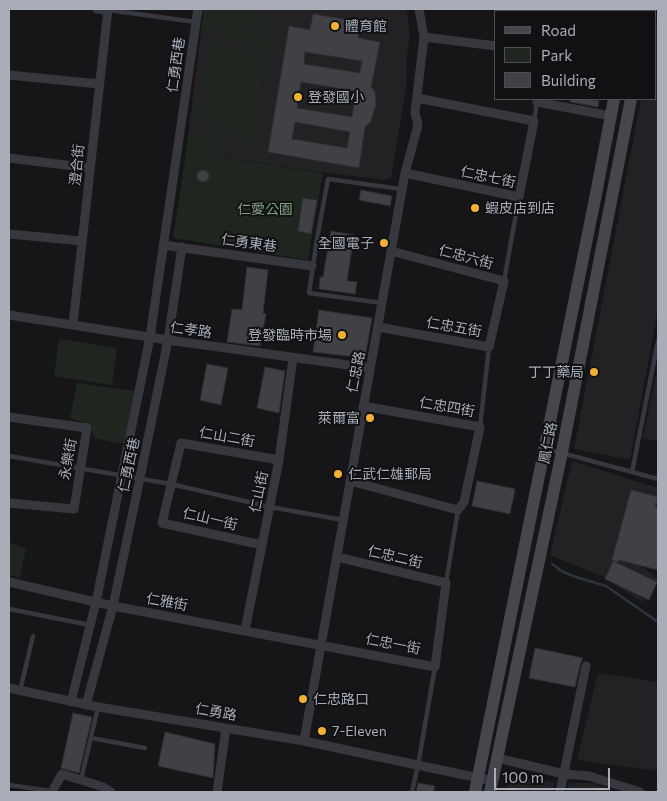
<!DOCTYPE html>
<html>
<head>
<meta charset="utf-8">
<style>
	body { margin:0 }
	#map { position:relative; width:667px; height:801px; overflow:hidden; background:#161618; font-family:Commissioner,sans-serif }
	canvas { display:block }
	.frame { position:absolute; inset:0; border:10px solid #a8adb8; pointer-events:none }
	.legend { position:absolute; left:494px; top:10px; width:162px; height:90px; box-sizing:border-box; background:#111113; border:1px solid #4d4f55; margin:0; padding:6px 9px; list-style:none; font-size:15px; color:#a8adb8 }
	.legend li { display:flex; align-items:center; gap:10px; height:25px }
	.legend b { width:25px; border:1px solid #4d4f55 }
	.scale { position:absolute; left:494px; top:768px; width:116px; height:22px; box-sizing:border-box; border:2px solid #a8adb8; border-top:0; padding-left:6px; font-size:15px; line-height:18px; white-space:nowrap; color:#a8adb8; -webkit-text-stroke:4px #111113; paint-order:stroke }
</style>
</head>
<body>
<div id="map">
<canvas width="667" height="801"></canvas>
<div class="frame"></div>
<ul class="legend">
<li><b style="height:6px;background:#45474d"></b>Road</li>
<li><b style="height:14px;background:#1e261f"></b>Park</li>
<li><b style="height:14px;background:#404145"></b>Building</li>
</ul>
<div class="scale">100 m</div>
</div>
<script>
const c = document.querySelector('canvas').getContext('2d');
c.lineJoin = 'round';
function fill(path, color) { c.fillStyle = color; c.fill(path, 'evenodd'); }
const poly = rows => new Path2D(rows.map(r => 'M' + r).join(''));
function strokePath(path, color, width, dash) { c.strokeStyle = color; c.lineWidth = width; c.lineCap = dash ? 'butt' : 'round'; c.setLineDash(dash || []); c.stroke(path); }
function drawText(font, color, halo, rows, align = 'center') {
  c.font = font + ' Commissioner,"Noto Sans TC",sans-serif'; c.lineWidth = 4; c.setLineDash([]); c.textBaseline = 'middle'; c.strokeStyle = halo; c.fillStyle = color; for (const [text, x, y, turn = 0] of rows) {
    c.save(); c.translate(x, y); c.rotate((+turn || 0) * Math.PI / 180); c.textAlign = isNaN(turn) ? turn : align; if (halo) c.strokeText(text, 0, 0); c.fillText(text, 0, 0); c.restore();
  }
}
const built = poly([
	[204,9,406,9,410,34,407,54,406,87,391,178,383,180,329,173,214,157,186,151],
	[658,10,658,310,630,460,574,449,641,99,656,99,656,22],
	[658,365,658,441,643,438],
	[572,461,658,488,658,522,642,567,658,579,658,581,642,602,603,577,550,555],
	[598,673,658,682,658,771,577,760],
	[510,777,554,782,552,792,506,792],
	[569,783,594,783,614,792,567,792]
]);
const green = poly([
	[204,9,255,9,252,30,246,30,255,36,258,43,263,14,273,16,253,149,245,148,247,130,241,136,228,140,214,136,204,127,199,116,209,51,212,43,220,33,228,30,201,29],
	[234,37,243,39,249,44,253,52,221,47,226,40],
	[210,123,240,128,241,128,234,132,225,133],
	[189,134,217,138,214,157,323,173,308,260,173,238],
	[59,339,117,348,112,385,54,376],
	[77,383,134,391,124,444,94,438,91,427,88,424,70,418],
	[9,543,26,548,20,578,9,575]
]);
const stream = poly([
	[552,564,563,572,579,578,606,586,658,622]
]);
const building = poly([
	[313,14,361,22,358,38,380,42,371,87,375,92,376,105,371,121,365,127,359,168,268,152,289,26,310,30,313,14],
	[305,52,362,61,360,73,304,64,305,52],
	[301,82,356,91,352,117,297,108,301,82],
	[295,122,350,132,347,148,292,139,295,122],
	[570,99,588,99,599,101,598,107,570,102,570,99],
	'197 176a6 6 0 1 1 12 0a6 6 0 1 1-12 0Z',
	[361,190,392,196,390,206,359,200,361,190],
	[303,198,317,200,311,234,298,231,303,198],
	[331,231,354,235,347,281,357,282,355,294,319,289,320,277,323,277,331,231],
	[247,267,268,270,263,313,266,314,260,346,227,342,232,309,242,310,247,267],
	[319,310,372,318,365,358,313,352,319,310],
	[207,364,228,368,221,405,200,400,207,364],
	[265,367,285,371,279,413,257,408,265,367],
	[477,481,515,489,510,514,472,506,477,481],
	[631,490,658,497,655,507,658,508,658,570,619,560,618,562,612,560,631,490],
	[613,561,657,582,649,600,605,579,613,561],
	[535,648,583,658,580,665,575,687,529,678,535,648],
	[73,713,92,717,79,773,61,768,73,713],
	[165,732,215,744,213,778,158,766,165,732],
	[418,783,435,786,433,792,416,792,418,783]
]);
const service = poly([
	[108,10,196,22],
	[557,11,558,9],
	[534,121,537,103],
	[504,281,519,197],
	[382,303,309,293,317,239,328,179,401,189],
	[480,427,489,347],
	[547,449,658,479],
	[9,456,171,484,270,507,343,520],
	[632,472,658,341],
	[446,583,458,510],
	[9,609,90,625],
	[20,691,33,636],
	[91,738,145,748],
	[81,780,98,707],
	[9,785,51,791],
	[412,792,418,765,435,667]
]);
const minor = poly([
	[97,9,108,10],
	[424,37,496,46],
	[9,75,99,84],
	[537,102,611,116],
	[9,158,90,168],
	[405,173,519,197,534,121,417,98],
	[9,234,82,241],
	[163,245,312,266],
	[9,315,168,340,370,368],
	[73,324,108,9],
	[378,327,489,347,504,281,391,251],
	[9,417,87,428,74,509,9,503],
	[350,481,458,510,464,502,480,427,363,406],
	[262,545,162,523,181,443,279,460],
	[9,582,113,606,435,667,446,583,337,557],
	[245,630,279,460,293,358],
	[9,688,98,707,304,741,493,781],
	[71,702,96,602,150,337,198,9],
	[86,705,113,606,140,478,168,340,182,247],
	[304,741,405,173,418,125,415,112,424,37,419,9],
	[497,758,564,774,589,776,640,792],
	[52,792,62,774,103,787,111,792],
	[217,792,226,728],
	[560,792,586,666]
]);
const secondary = poly([
	[629,11,630,9],
	[648,11,649,9],
	[475,792,597,189,614,99],
	[490,792,562,452,631,99]
]);
const markers = [
	[335,26,5,"#f2b134"],
	[298,97,5,"#f2b134"],
	[475,208,5,"#f2b134"],
	[384,243,5,"#f2b134"],
	[342,335,5,"#f2b134"],
	[594,372,5,"#f2b134"],
	[370,418,5,"#f2b134"],
	[338,474,5,"#f2b134"],
	[303,699,5,"#f2b134"],
	[322,731,5,"#f2b134"]
];
const poiNames = [
	["體育館",345,26],
	["登發國小",308,97],
	["蝦皮店到店",485,208],
	["全國電子",374,243,"right"],
	["登發臨時市場",332,335,"right"],
	["丁丁藥局",584,372,"right"],
	["萊爾富",360,418,"right"],
	["仁武仁雄郵局",348,474],
	["仁忠路口",313,699],
	["7-Eleven",332,731]
];
const streetNames = [
	["仁勇西巷",176,65,-82],
	["澄合街",77,165,-84],
	["仁忠七街",488,177,12],
	["仁勇東巷",249,243,8],
	["仁忠六街",466,257,15],
	["仁忠五街",454,327,10],
	["仁孝路",191,330,8],
	["仁忠路",356,372,-79],
	["仁忠四街",447,407,10],
	["仁山二街",227,437,10],
	["鳳仁路",548,443,-79],
	["永樂街",68,459,-80],
	["仁勇西巷",129,465,-78],
	["仁山街",259,492,-78],
	["仁山一街",210,519,13],
	["仁忠二街",395,557,13],
	["仁雅街",167,602,10],
	["仁忠一街",393,644,11],
	["仁勇路",216,712,10]
];
const parkNames = [
	["仁愛公園",265,209]
];
fill(built, '#222225');
fill(green, '#1e261f');
strokePath(stream, '#2c353c', 2.5);
fill(building, '#404145');
strokePath(building, '#303034', 1);
strokePath(service, '#37383d', 4.5);
strokePath(minor, '#37383d', 9);
strokePath(secondary, '#45474d', 12);
for (const [x, y, r, color] of markers) { const dot = new Path2D(); dot.arc(x, y, r, 0, 2 * Math.PI); c.fillStyle = color; c.fill(dot); strokePath(dot, '#111113', 2); }
drawText('14px', '#a8adb8', '#111113', poiNames, 'left');
drawText('14px', '#a8adb8', '#111113', streetNames);
drawText('14px', '#7fa381', '#111113', parkNames);
</script>
</body>
</html>
